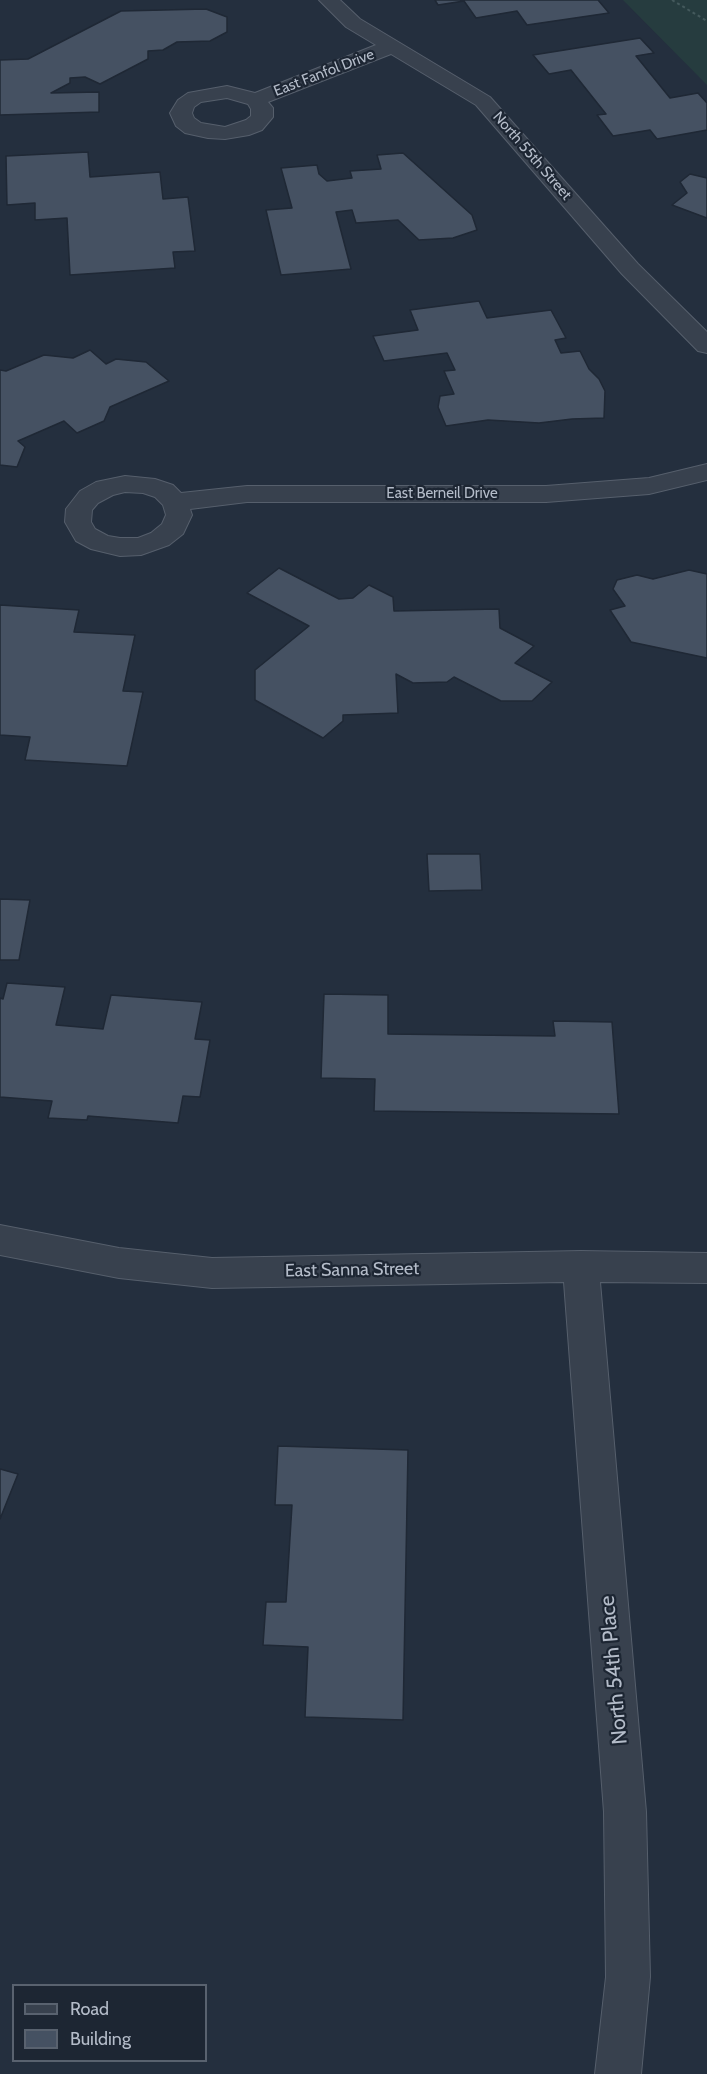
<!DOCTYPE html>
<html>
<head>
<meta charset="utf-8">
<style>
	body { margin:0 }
	#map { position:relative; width:707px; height:2074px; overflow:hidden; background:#242f3e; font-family:Cabin,sans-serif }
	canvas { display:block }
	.legend { position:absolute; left:12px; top:1984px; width:195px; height:78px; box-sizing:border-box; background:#1d2633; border:2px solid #59626f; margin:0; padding:8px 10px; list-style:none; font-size:18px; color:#b4bcc9 }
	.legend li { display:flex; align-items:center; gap:12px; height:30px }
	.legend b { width:30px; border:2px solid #59626f }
</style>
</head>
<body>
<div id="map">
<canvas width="707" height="2074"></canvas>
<ul class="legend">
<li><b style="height:8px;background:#38414e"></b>Road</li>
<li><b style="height:16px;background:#455162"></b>Building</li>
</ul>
</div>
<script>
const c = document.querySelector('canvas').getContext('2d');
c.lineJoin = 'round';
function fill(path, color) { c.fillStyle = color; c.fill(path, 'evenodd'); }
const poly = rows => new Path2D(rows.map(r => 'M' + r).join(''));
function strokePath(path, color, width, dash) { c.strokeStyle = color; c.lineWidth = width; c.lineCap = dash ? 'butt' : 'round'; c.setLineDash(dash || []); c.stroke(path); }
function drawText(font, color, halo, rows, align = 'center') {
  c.font = font + ' Cabin,sans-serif'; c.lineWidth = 4.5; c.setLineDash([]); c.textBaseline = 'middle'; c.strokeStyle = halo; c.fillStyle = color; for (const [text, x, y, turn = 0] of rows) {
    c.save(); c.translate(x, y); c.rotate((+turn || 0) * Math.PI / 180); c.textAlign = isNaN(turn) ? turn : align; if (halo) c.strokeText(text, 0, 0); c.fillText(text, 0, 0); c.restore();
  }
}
const green = poly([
	[623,0,707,0,707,85]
]);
const building = poly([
	[435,0,598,0,609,13,527,25,517,11,476,18,464,1,438,5,435,0],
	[206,9,227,17,227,32,210,41,177,42,163,50,148,51,148,59,100,84,85,77,70,78,70,83,51,93,99,92,99,112,0,115,0,60,28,59,121,11,206,9],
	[640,38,654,53,636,56,670,98,698,93,707,103,707,130,657,139,650,130,613,136,597,115,606,114,571,70,549,74,533,55,640,38],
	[88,152,90,177,160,172,163,199,188,197,195,251,173,252,175,268,70,275,67,218,35,220,35,203,7,205,6,156,88,152],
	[403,153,472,215,477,230,453,238,419,240,398,220,356,223,352,210,336,212,351,269,281,275,266,210,292,208,281,168,317,165,319,174,327,181,352,178,350,171,381,169,377,155,403,153],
	[690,174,707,178,707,218,672,205,687,193,680,182,690,174],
	[479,301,487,318,551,310,566,338,555,340,561,353,580,351,589,369,599,379,605,391,604,418,572,419,539,423,488,420,446,426,438,407,440,396,454,394,444,371,455,370,447,353,384,361,373,336,418,330,410,310,479,301],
	[90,350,106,364,116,359,146,362,169,381,110,407,104,421,77,433,64,421,18,441,25,447,17,467,0,465,0,370,6,371,44,355,73,358,90,350],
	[279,568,339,599,353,598,369,585,393,597,394,611,499,609,500,628,534,646,515,663,552,682,532,701,501,701,454,677,447,682,413,683,396,674,398,713,343,715,343,721,323,738,255,700,255,670,309,626,247,593,279,568],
	[689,570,707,574,707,658,631,642,610,610,625,606,613,589,617,580,637,575,653,579,689,570],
	[0,605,79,610,74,632,135,635,123,691,143,692,127,766,25,760,30,737,0,735,0,605],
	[427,854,480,854,482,890,429,891,427,854],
	[0,899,30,900,19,960,0,960,0,899],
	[7,983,65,987,56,1025,103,1029,111,995,202,1002,195,1039,210,1040,200,1097,183,1096,178,1123,88,1116,87,1120,48,1118,52,1101,0,1097,0,998,3,999,7,983],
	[324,994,388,995,388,1034,555,1036,553,1021,612,1022,619,1114,374,1111,375,1079,321,1078,324,994],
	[278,1446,408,1450,403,1720,305,1717,308,1647,263,1645,266,1602,286,1602,292,1505,275,1505,278,1446],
	[0,1469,18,1474,0,1519,0,1469]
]);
const path = poly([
	[672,0,707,21]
]);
const minor = poly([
	[319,0,340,0,360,19,490,97,638,264,707,332,707,353,698,351,622,274,476,105,391,54,268,102,273,108,273,117,262,130,249,135,225,139,208,138,185,133,176,126,170,113,178,100,188,93,227,86,255,93,376,45,346,27,319,0],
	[227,98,248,104,251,109,251,116,246,120,225,127,201,123,194,118,192,113,194,107,201,102,227,98],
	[707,464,707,480,649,494,546,502,247,502,190,509,192,515,183,534,169,545,141,555,120,556,91,549,76,541,65,522,66,509,80,491,96,482,125,476,155,479,173,485,181,493,247,486,546,486,649,478,707,464],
	[125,492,143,493,155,497,163,505,166,515,162,524,151,533,138,538,120,538,108,536,95,529,91,522,92,510,98,503,113,495,125,492],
	[0,1225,119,1248,212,1258,581,1251,707,1253,707,1283,600,1282,646,1812,650,1977,641,2074,595,2074,606,1977,604,1812,564,1282,212,1288,119,1278,0,1255,0,1225]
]);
const farStreetnames = [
	["East Fanfol Drive",324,73,-21],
	["North 55th Street",532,156,49],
	["East Berneil Drive",442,494]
];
const streetNames = [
	["East Sanna Street",352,1270,-1]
];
const nearStreetnames = [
	["North 54th Place",614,1670,-95]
];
fill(green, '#263c3f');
fill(building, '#455162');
strokePath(building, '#1f2835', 1.5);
strokePath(minor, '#565f6c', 2);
strokePath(path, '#44595c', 2, [3, 3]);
fill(minor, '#38414e');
drawText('15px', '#b4bcc9', '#1d2633', farStreetnames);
drawText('18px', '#b4bcc9', '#1d2633', streetNames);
drawText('21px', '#b4bcc9', '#1d2633', nearStreetnames);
</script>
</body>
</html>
